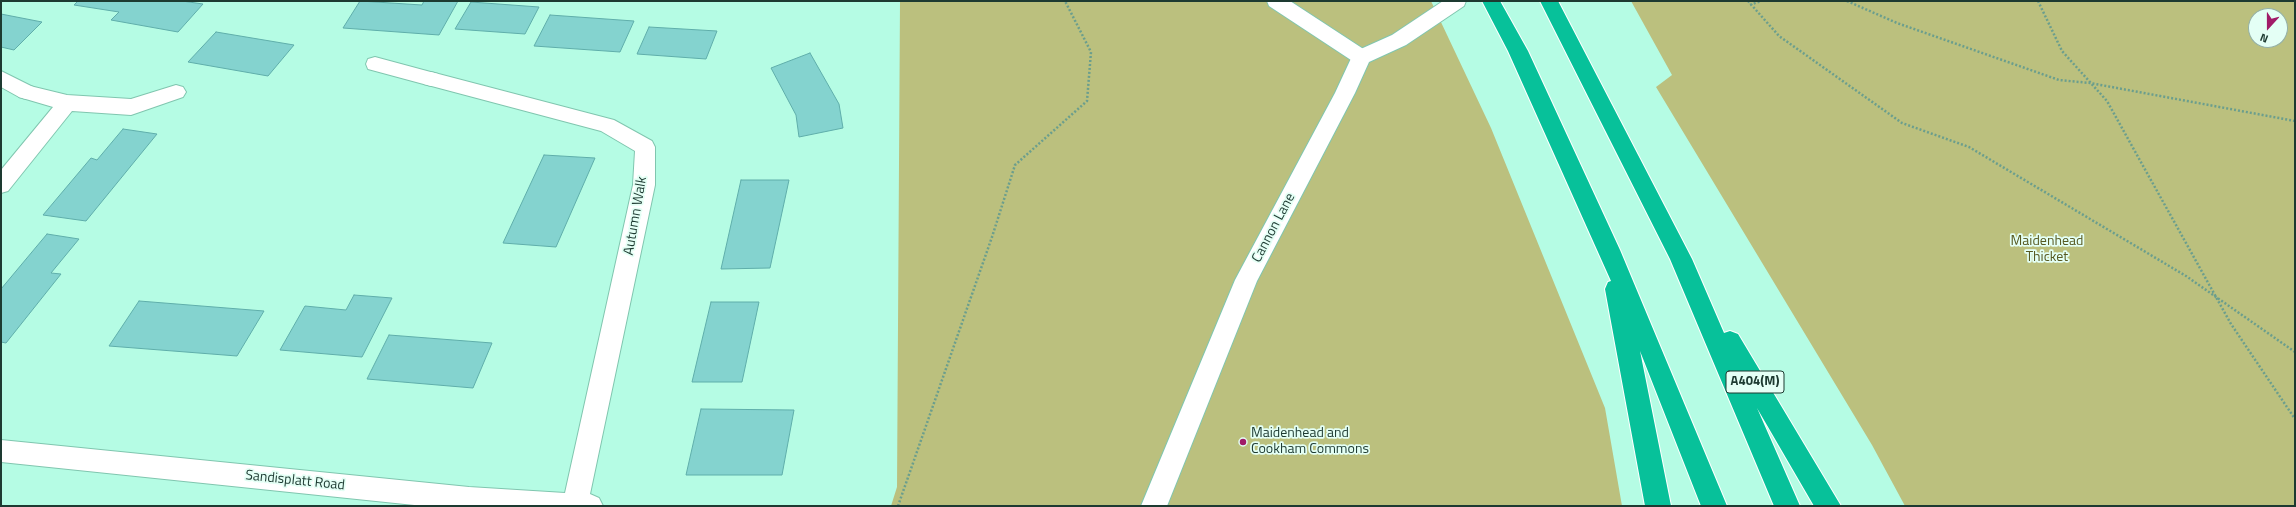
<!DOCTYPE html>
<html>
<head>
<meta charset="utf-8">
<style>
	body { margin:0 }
	#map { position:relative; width:2296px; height:507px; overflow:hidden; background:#b5fce4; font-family:"Titillium Web",sans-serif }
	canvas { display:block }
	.frame { position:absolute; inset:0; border:2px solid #1d3a31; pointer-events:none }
	.north { position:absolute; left:2248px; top:8px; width:40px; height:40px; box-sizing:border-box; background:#e4fff5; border:1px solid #94b0a7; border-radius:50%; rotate:201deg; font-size:11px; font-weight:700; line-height:16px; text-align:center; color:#1d3a31 }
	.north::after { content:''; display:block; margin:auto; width:14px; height:18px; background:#a11b68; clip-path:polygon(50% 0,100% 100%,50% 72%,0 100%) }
</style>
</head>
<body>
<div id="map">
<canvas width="2296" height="507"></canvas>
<div class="frame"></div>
<div class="north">N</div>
</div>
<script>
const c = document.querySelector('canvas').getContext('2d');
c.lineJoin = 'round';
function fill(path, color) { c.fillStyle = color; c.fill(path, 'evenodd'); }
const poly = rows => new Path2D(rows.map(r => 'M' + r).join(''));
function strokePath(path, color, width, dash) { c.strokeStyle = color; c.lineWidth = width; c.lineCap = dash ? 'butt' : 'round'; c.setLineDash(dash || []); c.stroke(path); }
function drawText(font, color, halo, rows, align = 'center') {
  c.font = font + ' "Titillium Web",sans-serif'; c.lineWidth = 3.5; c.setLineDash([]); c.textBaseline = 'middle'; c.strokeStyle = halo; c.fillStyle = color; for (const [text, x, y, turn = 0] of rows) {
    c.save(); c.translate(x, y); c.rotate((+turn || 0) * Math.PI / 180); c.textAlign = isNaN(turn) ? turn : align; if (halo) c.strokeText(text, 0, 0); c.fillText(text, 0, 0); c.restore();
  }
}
const green = poly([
	[900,1,1431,1,1491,128,1605,408,1622,506,891,506,897,487],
	[1631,1,2295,1,2295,506,1905,506,1872,445,1656,87,1672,75],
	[2256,16,2280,16,2280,40,2256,40]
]);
const building = poly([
	[78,1,182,1,203,4,178,32,111,20,119,12,74,5,78,1],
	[360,1,422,5,424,1,458,1,439,35,343,28,360,1],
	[471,2,539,7,525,34,455,29,471,2],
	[1,14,42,22,14,50,1,47,1,14],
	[550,15,634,21,620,52,534,46,550,15],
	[649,27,717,31,706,59,637,54,649,27],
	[216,32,294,45,268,76,188,62,216,32],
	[810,53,839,104,843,128,799,137,796,115,771,68,810,53],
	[123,129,157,134,86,221,43,215,91,158,97,160,123,129],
	[544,155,595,158,556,247,503,243,544,155],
	[741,180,789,180,770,268,721,269,741,180],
	[47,234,79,239,51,273,61,274,6,343,1,342,1,289,47,234],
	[354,295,392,298,362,357,280,350,305,306,346,310,354,295],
	[139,301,264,311,237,356,109,346,139,301],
	[711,302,759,302,742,382,692,382,711,302],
	[389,335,492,343,473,388,367,379,389,335],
	[701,409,794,410,782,475,686,475,701,409]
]);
const path = poly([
	[1748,1,1779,36,1902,123,1969,147,2186,276,2295,352],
	[1847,1,1897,23,2059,80,2090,83,2295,121],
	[2038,1,2062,51,2107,101,2231,324,2295,419],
	[1750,5,1761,1],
	[898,506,992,237,1015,165,1087,101,1091,52,1065,1]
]);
const service = poly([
	[375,57,438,74,440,79,438,84,431,86,368,69,366,64,368,59,375,57],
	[1,71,33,87,36,92,33,97,26,99,19,97,1,87,1,71]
]);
const minor = poly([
	[1267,1,1290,1,1368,52,1371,57,1368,62,1361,64,1354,62,1269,6,1267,1],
	[431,72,614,120,652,141,655,147,655,185,590,494,599,498,603,506,424,506,1,462,1,440,469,487,565,493,633,185,635,151,601,131,424,84,421,79,424,74,431,72],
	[26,85,67,95,131,99,176,85,183,87,186,92,183,97,131,115,72,111,8,191,1,193,1,170,53,107,19,97,16,92,19,87,26,85]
]);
const tertiary = poly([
	[1443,1,1466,1,1464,6,1406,45,1369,62,1355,93,1257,281,1167,506,1141,506,1235,280,1335,93,1354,52,1392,35,1443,1]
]);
const motorway = poly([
	[1482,1,1500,1,1528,51,1620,250,1727,506,1701,506,1640,351,1671,506,1645,506,1605,289,1608,282,1611,281,1508,51,1482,1],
	[1540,1,1558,1,1692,259,1724,333,1730,331,1738,334,1841,506,1814,506,1757,408,1800,506,1774,506,1670,259,1540,1]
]);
const markers = [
	[1243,442,4,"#a11b68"]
];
const shields = [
	[1755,382,58]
];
const shieldNames = [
	["A404(M)",1755,382]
];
const streetNames = [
	["Autumn Walk",636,216,-80],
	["Cannon Lane",1274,228,-62],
	["Sandisplatt Road",295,481,6]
];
const parkNames = [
	["Maidenhead",2047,242],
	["Thicket",2047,258]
];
const poiNames = [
	["Maidenhead and",1251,434],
	["Cookham Commons",1251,450]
];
fill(green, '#bbc07e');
fill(building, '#84d3cf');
strokePath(building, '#5faeaa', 1);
strokePath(service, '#80c6af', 2);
strokePath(minor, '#80c6af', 2);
strokePath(tertiary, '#80c6af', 2);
strokePath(motorway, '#fff', 2);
strokePath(path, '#6b9e8d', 2.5, [2, 2]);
fill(service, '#fff');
fill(minor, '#fff');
fill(tertiary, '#fff');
fill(motorway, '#07c19a');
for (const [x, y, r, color] of markers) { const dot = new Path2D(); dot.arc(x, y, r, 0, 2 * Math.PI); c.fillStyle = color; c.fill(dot); strokePath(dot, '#e4fff5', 1.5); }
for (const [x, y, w] of shields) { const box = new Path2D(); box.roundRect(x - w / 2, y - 11, w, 22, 3); c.fillStyle = '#e4fff5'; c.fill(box); strokePath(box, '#1d3a31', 1); }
drawText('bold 13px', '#1d3a31', null, shieldNames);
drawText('14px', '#1d3a31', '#e4fff5', streetNames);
drawText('14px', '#575921', '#e4fff5', parkNames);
drawText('14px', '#1d3a31', '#e4fff5', poiNames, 'left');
</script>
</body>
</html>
